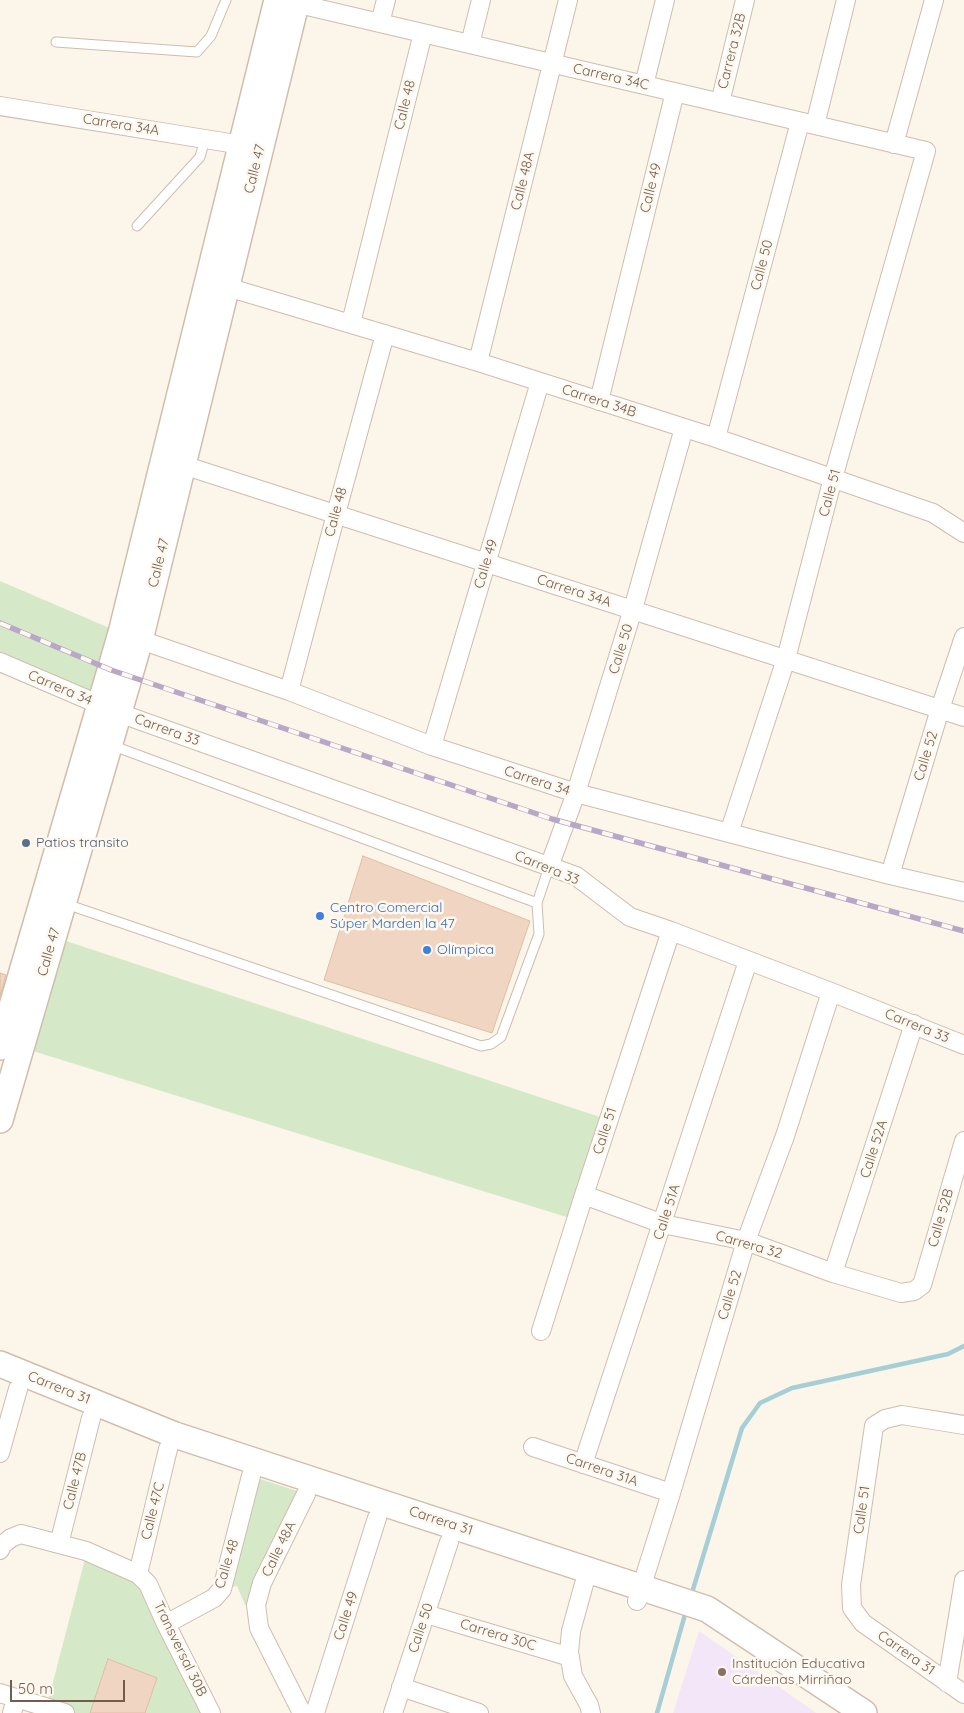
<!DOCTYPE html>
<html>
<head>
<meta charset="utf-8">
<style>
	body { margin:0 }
	#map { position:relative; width:964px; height:1713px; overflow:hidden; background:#fcf5e9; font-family:Quicksand,sans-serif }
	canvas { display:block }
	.scale { position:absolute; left:10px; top:1680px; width:115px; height:22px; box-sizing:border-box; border:2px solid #755d4d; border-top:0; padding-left:6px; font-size:15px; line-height:18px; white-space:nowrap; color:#755d4d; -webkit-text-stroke:4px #fef9f0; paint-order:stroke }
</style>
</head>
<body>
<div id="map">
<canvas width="964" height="1713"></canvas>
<div class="scale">50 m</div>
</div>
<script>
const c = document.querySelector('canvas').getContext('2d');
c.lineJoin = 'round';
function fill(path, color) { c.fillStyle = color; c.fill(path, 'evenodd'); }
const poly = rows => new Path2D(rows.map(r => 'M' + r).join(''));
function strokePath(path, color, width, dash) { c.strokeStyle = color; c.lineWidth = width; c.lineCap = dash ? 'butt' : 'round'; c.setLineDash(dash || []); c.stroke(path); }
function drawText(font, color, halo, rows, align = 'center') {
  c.font = font + ' Quicksand,sans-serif'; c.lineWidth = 5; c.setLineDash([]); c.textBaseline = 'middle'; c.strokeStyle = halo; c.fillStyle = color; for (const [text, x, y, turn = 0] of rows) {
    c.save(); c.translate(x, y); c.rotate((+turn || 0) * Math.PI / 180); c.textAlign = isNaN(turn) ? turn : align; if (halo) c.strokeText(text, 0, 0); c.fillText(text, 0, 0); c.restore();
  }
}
const education = poly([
	[699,1631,816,1713,673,1713]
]);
const green = poly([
	[0,581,121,633,100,705,0,662],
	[66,941,609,1120,576,1220,33,1051],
	[251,1476,306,1494,256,1605,245,1605,237,1586,222,1589],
	[86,1555,129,1575,154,1602,210,1713,71,1713,47,1705]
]);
const stream = poly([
	[691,1596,742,1428,760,1403,792,1388,948,1354,964,1346],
	[657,1713,686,1611]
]);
const building = poly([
	[363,856,530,921,492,1033,324,980,363,856],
	[0,973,6,975,0,996,0,973],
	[108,1659,157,1678,145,1713,90,1713,108,1659]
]);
const lane = poly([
	[56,42,197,52,211,36,226,0],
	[137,226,200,157,205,139],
	[537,903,549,867],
	[66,904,481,1046,491,1044,501,1037,539,934,537,903,111,745]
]);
const street = poly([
	[286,1,926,151,833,478,786,659,729,833],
	[380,23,386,0],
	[470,44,481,0],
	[644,85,665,0],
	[720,103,745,0],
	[0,106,242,145],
	[815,125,846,0],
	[894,144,934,0],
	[227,287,478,362,716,438,933,513,964,533],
	[351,323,423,33],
	[478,362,568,0],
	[599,401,675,92],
	[716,438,800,122],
	[183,465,964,717],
	[129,636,289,691,432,746,576,793,890,875,964,892],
	[0,662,119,713,576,876,630,917,671,931,831,992,964,1045],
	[289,691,336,514,385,334],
	[432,746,540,382],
	[549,867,576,793,633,609,684,428],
	[890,875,940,709,964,637],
	[584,1195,663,1224,746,1241,833,1273,901,1293,914,1291,922,1285,964,1141],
	[833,1273,914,1024],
	[541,1331,584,1195,671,931],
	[964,1425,902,1415,885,1419,874,1426,851,1585,852,1608,863,1623,964,1694],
	[533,1447,671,1493],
	[0,1453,18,1389],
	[583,1464,748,961],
	[59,1544,91,1418],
	[0,1550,2,1545,11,1538,21,1534,86,1551,138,1574,148,1584,166,1624,211,1713],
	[138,1574,168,1449],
	[584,1584,571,1631,569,1652,573,1676,589,1705,591,1713],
	[637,1601,671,1493,746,1241,785,1136,831,992],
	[426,1614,570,1657],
	[166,1624,214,1598,222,1589,251,1476],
	[947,1683,964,1580],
	[401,1687,479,1713],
	[0,1693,65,1713],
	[12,1713,16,1698],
	[302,1713,259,1628,256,1605,262,1583,306,1494],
	[315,1713,377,1518],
	[393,1713,449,1542]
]);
const secondary = poly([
	[0,1047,121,633,277,0],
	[0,1120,140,640,297,0],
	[0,1364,175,1435,707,1609,864,1713]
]);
const rail = poly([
	[0,623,111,670,552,819,964,931]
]);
const markers = [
	[26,843,5,"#5c6f8a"],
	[320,916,5,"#3f7fe0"],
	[427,950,5,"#3f7fe0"],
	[722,1672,5,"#8d6e63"]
];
const streetNames = [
	["Carrera 32B",732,51,-76],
	["Carrera 34C",611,77,13],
	["Calle 48",405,105,-76],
	["Carrera 34A",121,125,9],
	["Calle 47",255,169,-76],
	["Calle 48A",523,181,-76],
	["Calle 49",651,188,-76],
	["Calle 50",762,265,-75],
	["Carrera 34B",599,401,18],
	["Calle 51",830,493,-75],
	["Calle 48",336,512,-75],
	["Calle 47",159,563,-76],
	["Calle 49",486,564,-73],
	["Carrera 34A",574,591,18],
	["Calle 50",621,649,-73],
	["Carrera 34",60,688,23],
	["Carrera 33",167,730,20],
	["Calle 52",926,756,-73],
	["Carrera 34",537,781,18],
	["Carrera 33",547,868,22],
	["Calle 47",49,952,-74],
	["Carrera 33",917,1026,22],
	["Calle 51",605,1131,-72],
	["Calle 52A",874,1149,-72],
	["Calle 51A",667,1212,-72],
	["Calle 52B",941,1218,-74],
	["Carrera 32",749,1245,16],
	["Calle 52",730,1295,-73],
	["Carrera 31",59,1388,22],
	["Carrera 31A",602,1470,19],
	["Calle 47B",75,1481,-76],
	["Calle 51",862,1510,-82],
	["Calle 47C",153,1511,-76],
	["Carrera 31",441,1521,18],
	["Calle 48A",279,1549,-64],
	["Calle 48",227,1564,-73],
	["Calle 49",346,1616,-72],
	["Calle 50",421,1628,-72],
	["Carrera 30C",498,1635,17],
	["Transversal 30B",180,1649,64],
	["Carrera 31",906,1653,35]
];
const serviceNames = [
	["Patios transito",36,843]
];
const shopNames = [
	["Centro Comercial",330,908],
	["Súper Marden la 47",330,924],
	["Olímpica",437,950]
];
const educationNames = [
	["Institución Educativa",732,1664],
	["Cárdenas Mirriñao",732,1680]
];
fill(education, '#f2e6f8');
fill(green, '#d5e9c8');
strokePath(stream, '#a5ced6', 4.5);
fill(building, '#f0d5c2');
strokePath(building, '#e2bca3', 1);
strokePath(lane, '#cebdaf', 11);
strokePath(street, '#cebdaf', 20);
strokePath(secondary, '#d0bead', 28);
strokePath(lane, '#fff', 9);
strokePath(street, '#fff', 18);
strokePath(secondary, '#fff', 25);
strokePath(rail, '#b8a7c6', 5.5);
strokePath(rail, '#fef9f0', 4, [11]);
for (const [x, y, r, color] of markers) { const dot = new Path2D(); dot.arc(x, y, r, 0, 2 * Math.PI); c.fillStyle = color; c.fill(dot); strokePath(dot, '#fef9f0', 2); }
drawText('14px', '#755d4d', '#fef9f0', streetNames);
drawText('14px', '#4e5e75', '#fef9f0', serviceNames, 'left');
drawText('14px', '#366cbe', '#fef9f0', shopNames, 'left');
drawText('14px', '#785e54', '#fef9f0', educationNames, 'left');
</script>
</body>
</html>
